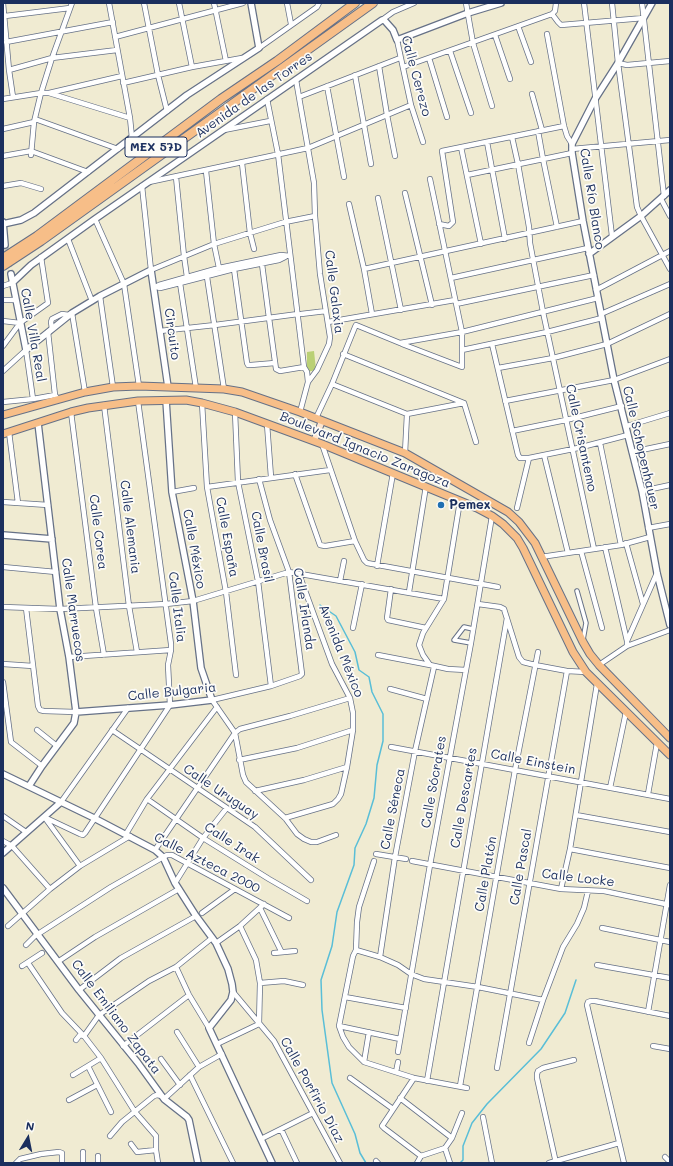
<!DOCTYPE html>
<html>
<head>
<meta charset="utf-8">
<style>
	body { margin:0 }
	#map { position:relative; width:673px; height:1166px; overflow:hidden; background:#f0ebd2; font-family:Mali,sans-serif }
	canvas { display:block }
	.frame { position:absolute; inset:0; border:4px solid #1b2f5e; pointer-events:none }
	.north { position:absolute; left:8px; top:1118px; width:40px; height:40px; -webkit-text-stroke:3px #fdfcf7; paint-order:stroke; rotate:10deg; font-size:11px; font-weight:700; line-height:16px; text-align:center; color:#1b2f5e }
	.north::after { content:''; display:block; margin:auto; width:14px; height:18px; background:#1b2f5e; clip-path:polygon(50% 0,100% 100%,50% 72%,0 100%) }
</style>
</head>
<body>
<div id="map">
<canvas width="673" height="1166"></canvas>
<div class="frame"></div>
<div class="north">N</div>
</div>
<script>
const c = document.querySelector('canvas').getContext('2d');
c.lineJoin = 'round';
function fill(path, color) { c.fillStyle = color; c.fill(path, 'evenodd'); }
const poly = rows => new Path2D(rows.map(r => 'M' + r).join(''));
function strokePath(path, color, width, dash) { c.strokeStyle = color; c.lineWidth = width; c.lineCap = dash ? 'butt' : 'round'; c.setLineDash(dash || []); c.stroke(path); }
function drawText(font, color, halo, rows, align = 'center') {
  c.font = font + ' Mali,sans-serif'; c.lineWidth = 3.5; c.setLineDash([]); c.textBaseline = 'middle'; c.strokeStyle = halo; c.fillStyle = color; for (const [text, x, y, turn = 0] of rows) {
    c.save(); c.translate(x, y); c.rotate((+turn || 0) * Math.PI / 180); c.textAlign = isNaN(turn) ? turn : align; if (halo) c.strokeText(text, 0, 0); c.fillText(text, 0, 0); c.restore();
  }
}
const green = poly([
	[314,351,316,370,307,372,307,352]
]);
const stream = poly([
	[320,605,336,616,355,652,359,670,369,677,372,692,383,714,383,741,377,765,374,798,366,824,355,848,354,865,337,912,332,946,321,980,322,1010,332,1083,355,1134,360,1153,366,1163],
	[460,1163,463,1160,463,1146,472,1123,487,1104,541,1049,565,1013,576,980]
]);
const tertiaryTunnel = poly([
	[5,245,11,274]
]);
const pedestrian = poly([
	[577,591,586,623,583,640],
	[471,643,454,640,464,627,473,629]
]);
const minor = poly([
	[3,3,9,70,13,97],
	[109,3,130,118,132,138],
	[144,3,158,75,167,111],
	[179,3,192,67],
	[214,3,226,61],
	[287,3,291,24],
	[466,3,473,43,492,106],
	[584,3,612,236],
	[612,3,618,63,637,207,641,216,670,269],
	[642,3,664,196],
	[552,14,558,22,561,25,644,18],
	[552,14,555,11,556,3],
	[5,16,70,8],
	[382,20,393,12,414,3],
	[518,26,531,62],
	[547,34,564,126,567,136,572,144],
	[495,35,510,79],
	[115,37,243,3],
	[397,40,411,105,423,142],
	[6,42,113,22],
	[259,48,317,7,319,3],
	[450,51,471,113],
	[429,58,447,117],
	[618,63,627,65,670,61],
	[379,66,387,115,395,156],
	[403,67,552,14],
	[9,70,52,58,117,50],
	[355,75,371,164],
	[296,80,314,183,315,216,320,274,330,337,329,344,317,370,308,382,300,412],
	[123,83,192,67,242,58],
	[327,86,344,177],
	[49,93,130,118],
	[532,94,542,130],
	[299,97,400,58],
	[3,99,41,93,49,93,122,76],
	[267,99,278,154,304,367,307,372,308,382],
	[35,119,118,149],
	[3,129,34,122],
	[224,130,270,121],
	[538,131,543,159,557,227],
	[512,137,518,164,529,227,530,243,543,312,594,549],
	[487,142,505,239],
	[461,147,481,244],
	[572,149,670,140],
	[31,155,34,122,41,93,52,58,72,3],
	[3,156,31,151,88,172],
	[242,163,250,233,254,249],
	[206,171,214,244,219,268],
	[467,175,572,153],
	[176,177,184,256,187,277],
	[149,182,308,148,411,105],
	[3,186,21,183,41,189],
	[142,186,151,270,214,244,285,222,315,216],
	[405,193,432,305],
	[378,198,401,310],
	[661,199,670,216],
	[349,204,364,269,372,314],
	[95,219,124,284,139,386],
	[439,224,449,226,453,222,442,151,564,126],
	[68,239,92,301],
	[262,264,269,318,276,369,280,371,304,367],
	[234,269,247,363,248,365,251,365,275,363],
	[364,269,583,221],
	[207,277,224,389],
	[451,278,588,248],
	[180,283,196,388],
	[3,286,12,283],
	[157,287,160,288,180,283,234,269,279,260,285,257],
	[154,288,159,285,219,268,281,255,290,256],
	[596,290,670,251],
	[100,296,113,387],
	[3,300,16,300],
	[456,304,594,275],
	[72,313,85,392],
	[301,314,326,311],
	[601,314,670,284],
	[3,321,20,323,48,303,41,257],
	[328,322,455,300],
	[52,329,51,322,52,319,62,314,69,315],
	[160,331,215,325,298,314],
	[48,332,55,395,58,399],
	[402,344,462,367,462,332,430,179],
	[492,344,518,455,520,458,529,458,578,448,628,435],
	[3,346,20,323],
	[26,350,33,399],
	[462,350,547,332,602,318],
	[343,354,464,403],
	[498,368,553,358,607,344,670,314],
	[3,371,26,350],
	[332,384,407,414],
	[505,401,614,380,670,359],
	[3,402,33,399,55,395],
	[202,403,207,487,226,592,236,675],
	[464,403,476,442],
	[104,405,129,606,137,652],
	[71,412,96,608,104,655],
	[235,412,238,482,258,581,271,686],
	[407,414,464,403],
	[316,418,332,384,355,327,356,325,400,343,462,332,598,298],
	[267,424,271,477],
	[627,426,670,413],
	[512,431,566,420,622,406],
	[9,432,18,503],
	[600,443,621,545],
	[322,444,355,541,364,560,367,563,498,587],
	[632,452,670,444],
	[405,453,407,414],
	[544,455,568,553],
	[295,474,320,545,325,546,355,541],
	[259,479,270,520,289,572,302,674,300,676,271,686,212,700,235,733,243,775,246,782,285,818,297,834,304,839,311,842,317,842,336,835],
	[207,487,330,470],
	[642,491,670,485],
	[172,492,194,488],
	[460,501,444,599,423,633,419,645,423,655,430,665,448,669,466,670],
	[3,502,48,505],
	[517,508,529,458],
	[648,528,670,524],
	[626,543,643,604],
	[605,547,627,641,627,646],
	[581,551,602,628],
	[541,557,621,545,650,537],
	[377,566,393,473],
	[3,567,56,572],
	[340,581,344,561],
	[391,589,387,618,388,620,426,628],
	[409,592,426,486],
	[478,604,500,607,504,609,519,657,523,662,535,665,567,671,586,672],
	[3,607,60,609,166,604,193,601,289,572,444,599],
	[26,608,38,706,40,710,44,711,76,712],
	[353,628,362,584],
	[627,641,657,573],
	[378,655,430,665],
	[69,657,171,650],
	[3,664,33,666],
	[599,665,627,646,670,630],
	[3,682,11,742,42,766],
	[390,689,427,699],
	[37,730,57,746],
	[112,730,255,827,311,880],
	[391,747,670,799],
	[239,760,297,748,353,730],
	[610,788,626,712],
	[255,791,304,780,347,767],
	[648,794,657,743],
	[147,799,203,838,269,879,307,901],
	[61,802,128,708],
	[576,815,670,832],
	[3,816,26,832],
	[44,817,80,834,83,835,85,833,170,705,168,665,171,650,171,644,138,401],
	[45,818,80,866],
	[285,818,333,804,338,799,341,794,347,767,353,730,353,713,350,698,332,664,299,574],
	[126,834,147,799,217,707],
	[3,841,12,846,50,889],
	[570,849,670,868],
	[155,850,235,733,240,729,290,716,350,698],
	[376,854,406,859],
	[374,861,359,907,357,922,356,950,353,956,339,1026,343,1037,349,1047,364,1062,414,1078,467,1088],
	[412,861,561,889,604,891,670,905],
	[175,883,203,838,226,809],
	[561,889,570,849,597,684],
	[260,908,281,951],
	[202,913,235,889],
	[8,926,50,889,80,866,130,836],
	[602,928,670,942],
	[216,943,240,926,264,904],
	[26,945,35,936,111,887,167,855,172,855,289,918],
	[356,950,380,957,398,965,411,974,424,979,478,987,543,1000],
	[274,953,295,951],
	[380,957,395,857,415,751,434,667],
	[59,961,95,937,179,889],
	[28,963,62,1013,84,1036,101,1058,135,1112,156,1136,156,1150,158,1163],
	[597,965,670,978],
	[22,966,42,953],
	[176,967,189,995,209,1028],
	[260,983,284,981,303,985],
	[79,990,121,958,196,916],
	[233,992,274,1041,340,1163],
	[345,997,406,1008],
	[648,1012,670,885],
	[339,1026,400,1039],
	[177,1032,199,1067],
	[84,1036,99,1015,149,981,176,967,212,938],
	[76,1040,80,1035,84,1036],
	[529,1043,543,1000,563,947,577,924,584,908,588,891],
	[217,1044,259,1024,260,983,256,960,240,926],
	[123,1046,189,995],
	[653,1046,670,1049],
	[398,1052,430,865,471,643,492,516],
	[161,1059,180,1085],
	[364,1062,369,1032],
	[88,1066,111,1112],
	[497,1068,567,671],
	[396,1072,398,1062],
	[73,1075,101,1058],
	[190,1075,233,1163],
	[350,1078,393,1109],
	[414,1078,382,1126,384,1128,421,1156,445,1148],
	[427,1081,507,618],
	[460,1086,515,770,538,652],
	[400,1098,452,1138],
	[164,1099,199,1067,222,1054],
	[69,1100,97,1085],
	[483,1117,492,1163],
	[281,1129,297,1163],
	[110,1136,122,1122,154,1096,157,1095,162,1096],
	[261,1139,313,1113],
	[131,1144,137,1152,156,1150],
	[445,1148,452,1138,462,1113],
	[445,1148,450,1163],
	[665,1157,670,1162],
	[376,1161,378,1163],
	[16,1163,20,1159,41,1154,59,1152,62,1153,62,1163],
	[83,1163,83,1152],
	[98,1163,98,1156],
	[417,1163,421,1156],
	[549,1163,619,1143],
	[556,1163,537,1078,537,1074,538,1071,543,1068,574,1060],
	[624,1163,587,1005,588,1002,591,1001,595,1001,670,1016]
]);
const tertiary = poly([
	[652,3,618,63,595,99,572,144,572,153,583,221,614,380,642,491,657,573,670,625],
	[3,222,5,245],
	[3,224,21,220,34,213,187,95,259,48,251,3],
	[589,254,641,216,670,190],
	[11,274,26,350,72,313,100,296,151,270,168,387],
	[12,283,31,265,95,219,382,20,385,21,393,30,397,40,468,13,501,3],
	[3,535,52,539],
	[76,712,170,705,212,700,201,668,193,601,172,492,166,400],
	[3,774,94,818,155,850,163,857,175,883,196,916,216,943,228,969,232,984,233,992,231,1000,209,1028,272,1163],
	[29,786,42,766,74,723,76,712,69,657,60,609,38,423],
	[3,853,61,802],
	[3,888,79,990,138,1063,164,1099,187,1117,189,1120,198,1163]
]);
const secondary = poly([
	[314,441,322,421]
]);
const primary = poly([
	[3,415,85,392,113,387,139,386,224,389,242,392,300,412,405,453,508,512,519,522,535,543,583,642,590,654,599,665,670,738],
	[3,434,71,412,88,408,138,401,186,400,202,403,235,412,322,444,477,508,492,516,503,524,517,538,523,548,573,652,586,672,670,755]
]);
const motorway = poly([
	[3,258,37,236,221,99,277,61,355,3],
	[3,266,41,241,373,3]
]);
const markers = [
	[441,505,4,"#1f6fb2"]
];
const shields = [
	[156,147,62]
];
const shieldNames = [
	["MEX 57D",156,147]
];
const streetNames = [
	["Calle Cerezo",416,76,75],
	["Avenida de las Torres",254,95,-35],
	["Calle Río Blanco",592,199,81],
	["Calle Galaxia",334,292,83],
	["Circuito",172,334,82],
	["Calle Villa Real",33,335,80],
	["Calle Crisantemo",581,438,78],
	["Calle Schopenhauer",641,448,77],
	["Boulevard Ignacio Zaragoza",365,450,22],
	["Calle Alemania",130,527,83],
	["Calle Corea",98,532,83],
	["Calle España",227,537,80],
	["Calle Brasil",262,547,79],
	["Calle México",194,549,80],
	["Calle Italia",177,607,83],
	["Calle Irlanda",304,609,81],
	["Calle Marruecos",73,610,82],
	["Avenida México",341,651,68],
	["Calle Bulgaria",172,692,-6],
	["Calle Einstein",533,762,11],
	["Calle Sócrates",434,782,-80],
	["Calle Uruguay",221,792,34],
	["Calle Descartes",464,798,-80],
	["Calle Séneca",393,809,-79],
	["Calle Irak",232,843,33],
	["Calle Azteca 2000",207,863,27],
	["Calle Pascal",521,867,-80],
	["Calle Platón",486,874,-80],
	["Calle Locke",578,878,7],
	["Calle Emiliano Zapata",116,1017,53],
	["Calle Porfirio Díaz",312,1090,61]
];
const poiNames = [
	["Pemex",449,505]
];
fill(green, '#bad075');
strokePath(stream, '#59bed7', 1.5);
strokePath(tertiaryTunnel, '#c5c5bb', 5.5, [5.5, 3]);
strokePath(pedestrian, '#667187', 5.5);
strokePath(minor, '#667187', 6);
strokePath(tertiary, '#667187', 8);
strokePath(secondary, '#667187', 8);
strokePath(primary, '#667187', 9);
strokePath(motorway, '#667187', 10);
strokePath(pedestrian, '#fff', 3.5);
strokePath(minor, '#fff', 4.5);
strokePath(tertiary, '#fff', 5.5);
strokePath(secondary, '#fce5cf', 6);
strokePath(primary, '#f7be88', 7);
strokePath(motorway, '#f7be88', 8);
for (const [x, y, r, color] of markers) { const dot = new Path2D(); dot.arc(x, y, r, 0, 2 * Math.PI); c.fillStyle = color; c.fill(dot); strokePath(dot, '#fdfcf7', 1.5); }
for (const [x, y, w] of shields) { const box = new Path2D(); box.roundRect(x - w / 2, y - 10, w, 20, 3); c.fillStyle = '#fdfcf7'; c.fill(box); strokePath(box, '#1b2f5e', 1); }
drawText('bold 12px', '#1b2f5e', null, shieldNames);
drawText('13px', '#1b2f5e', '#fdfcf7', streetNames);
drawText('bold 13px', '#1b2f5e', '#fdfcf7', poiNames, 'left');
</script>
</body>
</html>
